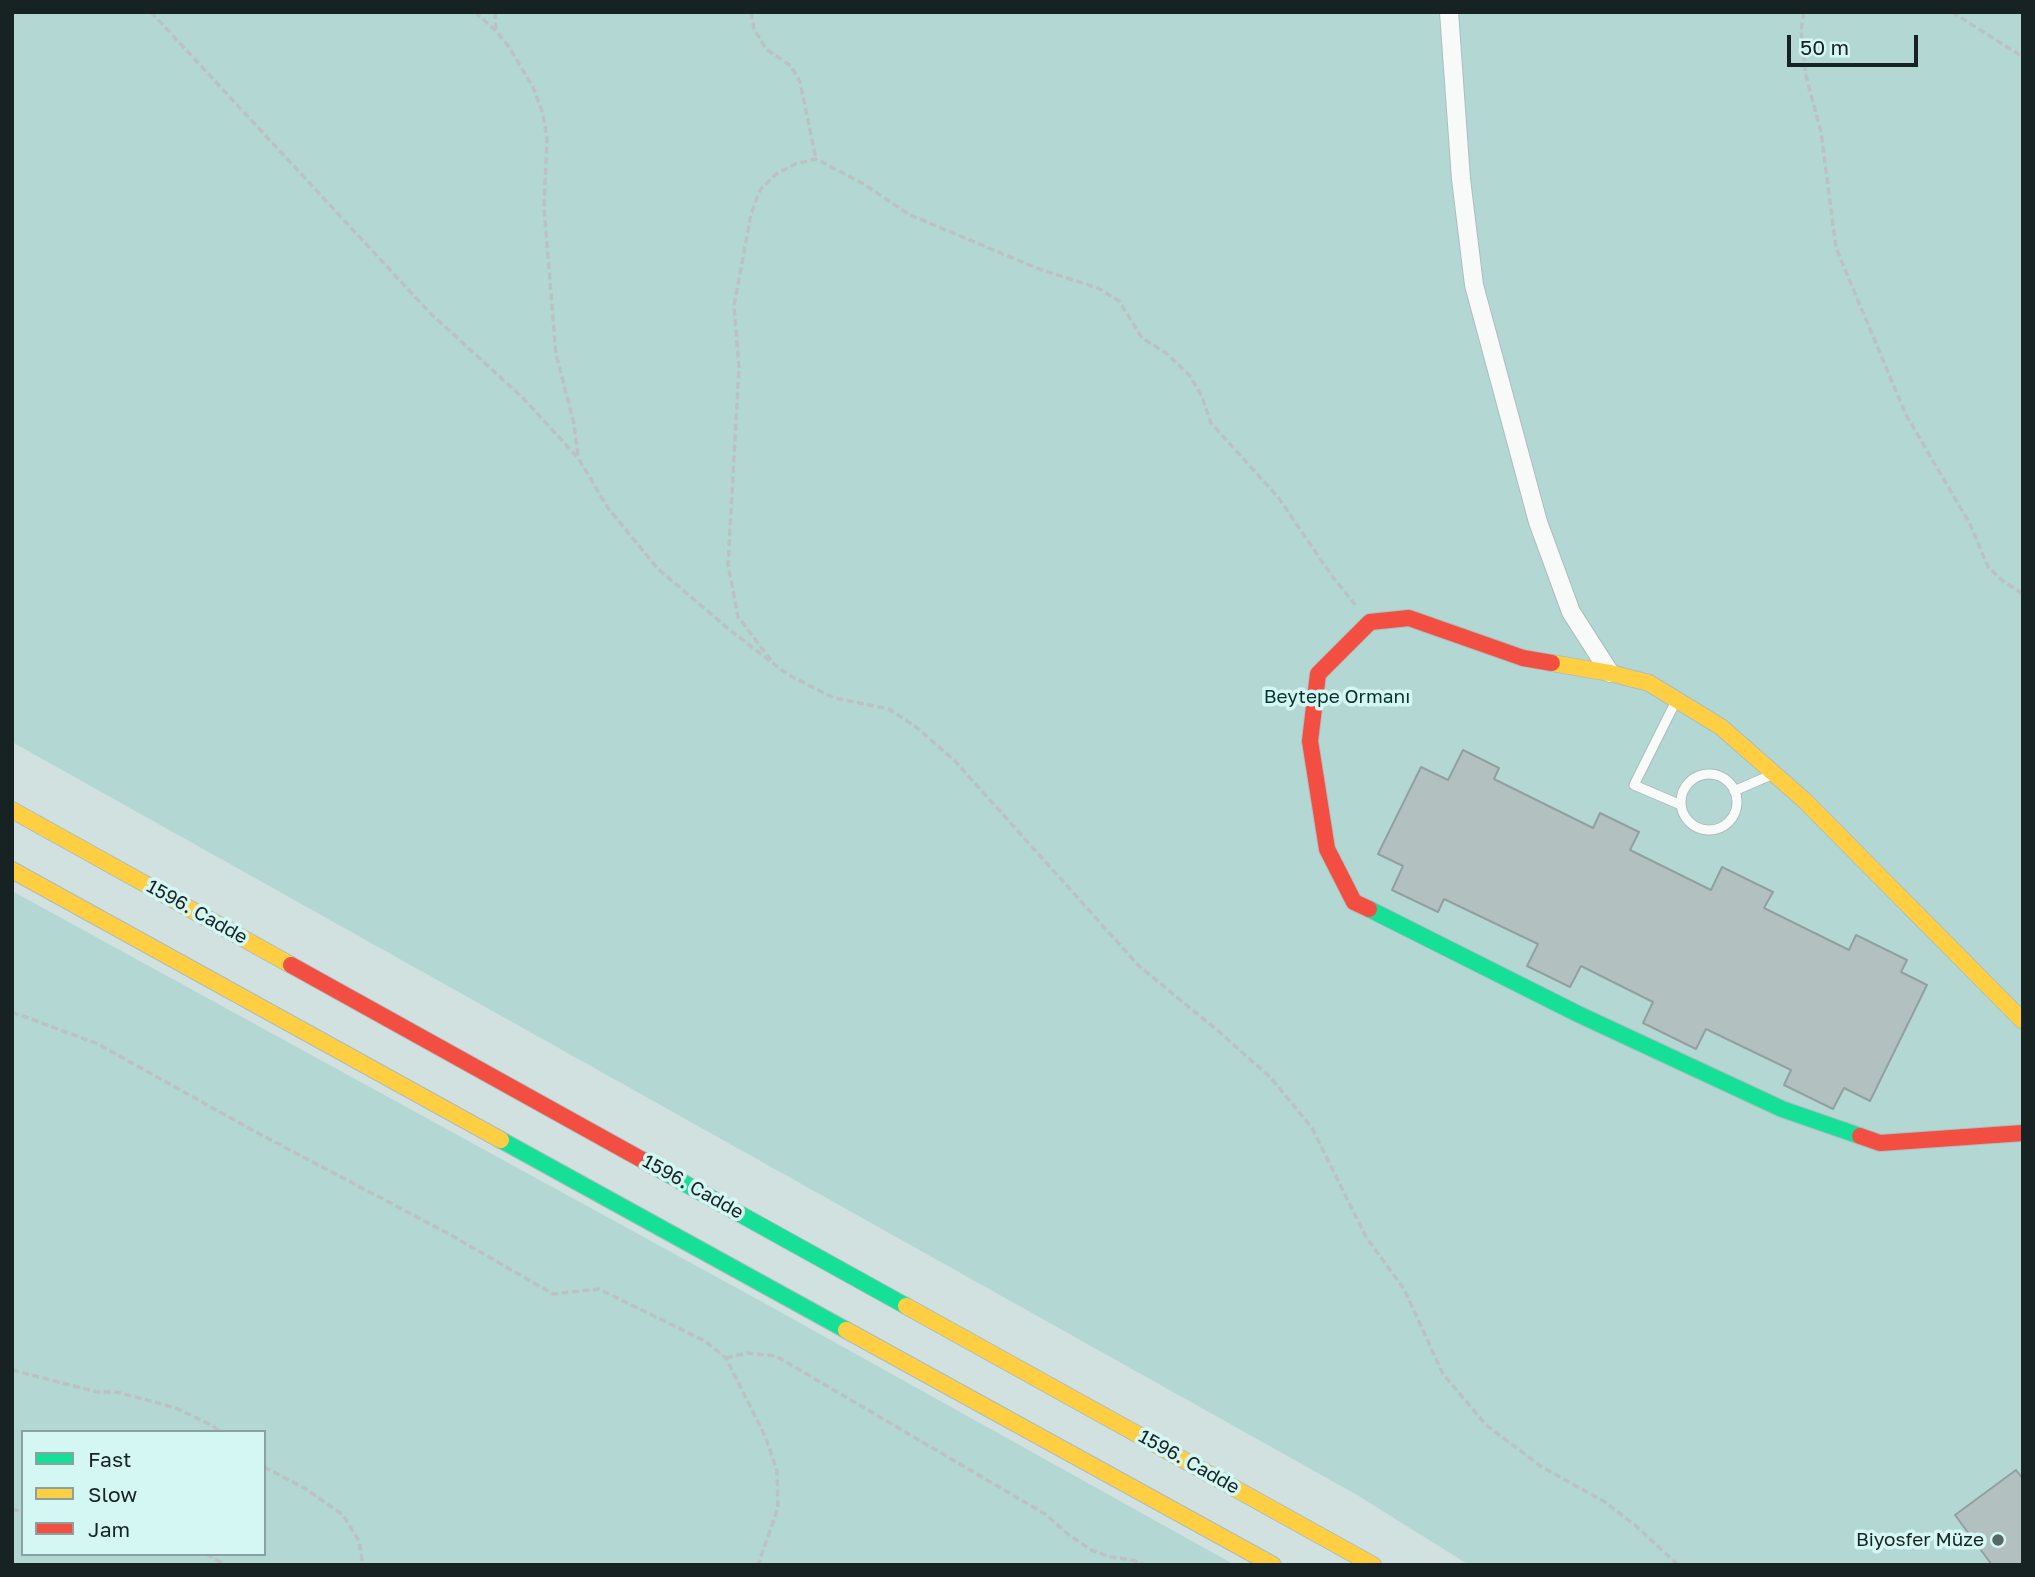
<!DOCTYPE html>
<html>
<head>
<meta charset="utf-8">
<style>
	body { margin:0 }
	#map { position:relative; width:2035px; height:1577px; overflow:hidden; background:#d0e1e0; font-family:"Golos Text",sans-serif }
	canvas { display:block }
	.frame { position:absolute; inset:0; border:14px solid #172322; pointer-events:none }
	.legend { position:absolute; left:21px; top:1430px; width:245px; height:126px; box-sizing:border-box; background:#d5f7f3; border:2px solid #89a29f; margin:0; padding:9px 12px; list-style:none; font-size:21px; color:#172322 }
	.legend li { display:flex; align-items:center; gap:14px; height:35px }
	.legend b { width:35px; border:2px solid #89a29f }
	.scale { position:absolute; left:1787px; top:35px; width:131px; height:32px; box-sizing:border-box; border:4px solid #172322; border-top:0; padding-left:9px; font-size:21px; line-height:24px; white-space:nowrap; color:#172322; -webkit-text-stroke:5px #d5f7f3; paint-order:stroke }
</style>
</head>
<body>
<div id="map">
<canvas width="2035" height="1577"></canvas>
<div class="frame"></div>
<ul class="legend">
<li><b style="height:9px;background:#16e098"></b>Fast</li>
<li><b style="height:9px;background:#ffcf43"></b>Slow</li>
<li><b style="height:9px;background:#f24e42"></b>Jam</li>
</ul>
<div class="scale">50 m</div>
</div>
<script>
const c = document.querySelector('canvas').getContext('2d');
c.lineJoin = 'round';
function fill(path, color) { c.fillStyle = color; c.fill(path, 'evenodd'); }
const poly = rows => new Path2D(rows.map(r => 'M' + r).join(''));
function strokePath(path, color, width, dash) { c.strokeStyle = color; c.lineWidth = width; c.lineCap = dash ? 'butt' : 'round'; c.setLineDash(dash || []); c.stroke(path); }
function drawText(font, color, halo, rows, align = 'center') {
  c.font = font + ' "Golos Text",sans-serif'; c.lineWidth = 7; c.setLineDash([]); c.textBaseline = 'middle'; c.strokeStyle = halo; c.fillStyle = color; for (const [text, x, y, turn = 0] of rows) {
    c.save(); c.translate(x, y); c.rotate((+turn || 0) * Math.PI / 180); c.textAlign = isNaN(turn) ? turn : align; if (halo) c.strokeText(text, 0, 0); c.fillText(text, 0, 0); c.restore();
  }
}
const green = poly([
	[12,12,2023,12,2023,1565,1469,1565,1357,1495,12,742],
	[12,891,766,1304,1235,1565,12,1565],
	[23,1432,264,1432,264,1554,23,1554]
]);
const building = poly([
	[1463,750,1499,768,1494,779,1593,828,1600,813,1639,832,1630,850,1711,890,1722,867,1773,892,1764,908,1849,950,1856,935,1907,960,1901,972,1927,985,1870,1101,1844,1088,1833,1109,1784,1085,1791,1070,1706,1029,1696,1049,1643,1023,1653,1002,1581,966,1570,987,1527,966,1538,944,1444,899,1438,912,1392,890,1403,866,1378,854,1421,767,1448,780,1463,750],
	[2016,1470,2023,1479,2023,1565,1992,1565,1955,1515,2016,1470]
]);
const path = poly([
	[151,12,430,313,523,398,578,458,608,508,658,569,731,631,787,674,834,698,889,709,916,727,954,760,1139,966,1217,1030,1271,1078,1312,1128,1366,1237,1404,1289,1443,1374,1486,1425,1542,1467,1605,1502,1636,1526,1678,1565],
	[475,12,496,31,509,47,533,87,543,114,547,139,544,208,556,354,574,424,578,456],
	[495,12,496,31],
	[751,12,754,29,766,49,791,66,800,82,816,159],
	[1804,12,1801,31,1806,76,1821,132,1836,248,1906,415,1970,524,1988,567,2003,581,2023,594],
	[1952,12,2023,57],
	[771,660,738,617,728,565,739,367,734,306,751,214,760,190,776,174,795,164,816,159,862,183,910,215,1039,269,1098,288,1119,301,1142,338,1166,353,1190,376,1202,397,1211,423,1278,497,1332,576,1357,607],
	[12,1012,98,1044,254,1131,449,1234,553,1294,599,1289,705,1341,726,1358,766,1438,777,1471,778,1508,758,1565],
	[726,1358,747,1353,776,1356,1045,1514,1069,1535,1091,1550,1111,1557,1133,1560,1144,1565],
	[12,1370,97,1392,116,1392,155,1402,178,1409,213,1426,220,1432],
	[264,1467,306,1489,343,1515,359,1541,363,1565],
	[12,1509,23,1512],
	[206,1554,226,1565]
]);
const lane = poly([
	[1676,701,1634,785,1681,805],
	'1681 802a28 28 0 1 1 56 0a28 28 0 1 1-56 0Z',
	[1734,791,1771,775]
]);
const street = poly([
	[1449,12,1461,179,1474,285,1538,522,1571,612,1610,673]
]);
const fast = poly([
	[1369,909,1578,1014,1782,1109,1860,1136],
	[501,1140,846,1330],
	[646,1162,906,1306]
]);
const slow = poly([
	[1552,663,1610,673,1649,683,1721,727,1804,800,2023,1021],
	[12,810,291,965],
	[12,870,501,1140],
	[906,1306,1373,1565],
	[846,1330,1273,1565]
]);
const jam = poly([
	[1369,909,1354,902,1327,849,1310,741,1318,674,1370,622,1409,618,1523,658,1552,663],
	[291,965,646,1162],
	[1860,1136,1880,1143,2023,1133]
]);
const markers = [
	[1998,1540,7,"#586664"]
];
const parkNames = [
	["Beytepe Ormanı",1337,697]
];
const streetNames = [
	["1596. Cadde",197,912,29],
	["1596. Cadde",693,1187,29],
	["1596. Cadde",1189,1462,29]
];
const poiNames = [
	["Biyosfer Müze",1984,1540]
];
fill(green, '#b3d8d4');
fill(building, '#b2c0bf');
strokePath(building, '#92a09f', 2);
strokePath(lane, '#aebdbc', 11);
strokePath(street, '#aebdbc', 20);
strokePath(fast, '#aebdbc', 18);
strokePath(slow, '#aebdbc', 18);
strokePath(jam, '#aebdbc', 18);
strokePath(path, '#bcc2c1', 3.5, [7, 3.5]);
strokePath(lane, '#f8fafa', 9);
strokePath(street, '#f8fafa', 18);
strokePath(fast, '#16e098', 16);
strokePath(slow, '#ffcf43', 16);
strokePath(jam, '#f24e42', 16);
for (const [x, y, r, color] of markers) { const dot = new Path2D(); dot.arc(x, y, r, 0, 2 * Math.PI); c.fillStyle = color; c.fill(dot); strokePath(dot, '#d5f7f3', 2.5); }
drawText('19px', '#053230', '#d5f7f3', parkNames);
drawText('19px', '#172322', '#d5f7f3', streetNames);
drawText('19px', '#172322', '#d5f7f3', poiNames, 'right');
</script>
</body>
</html>
